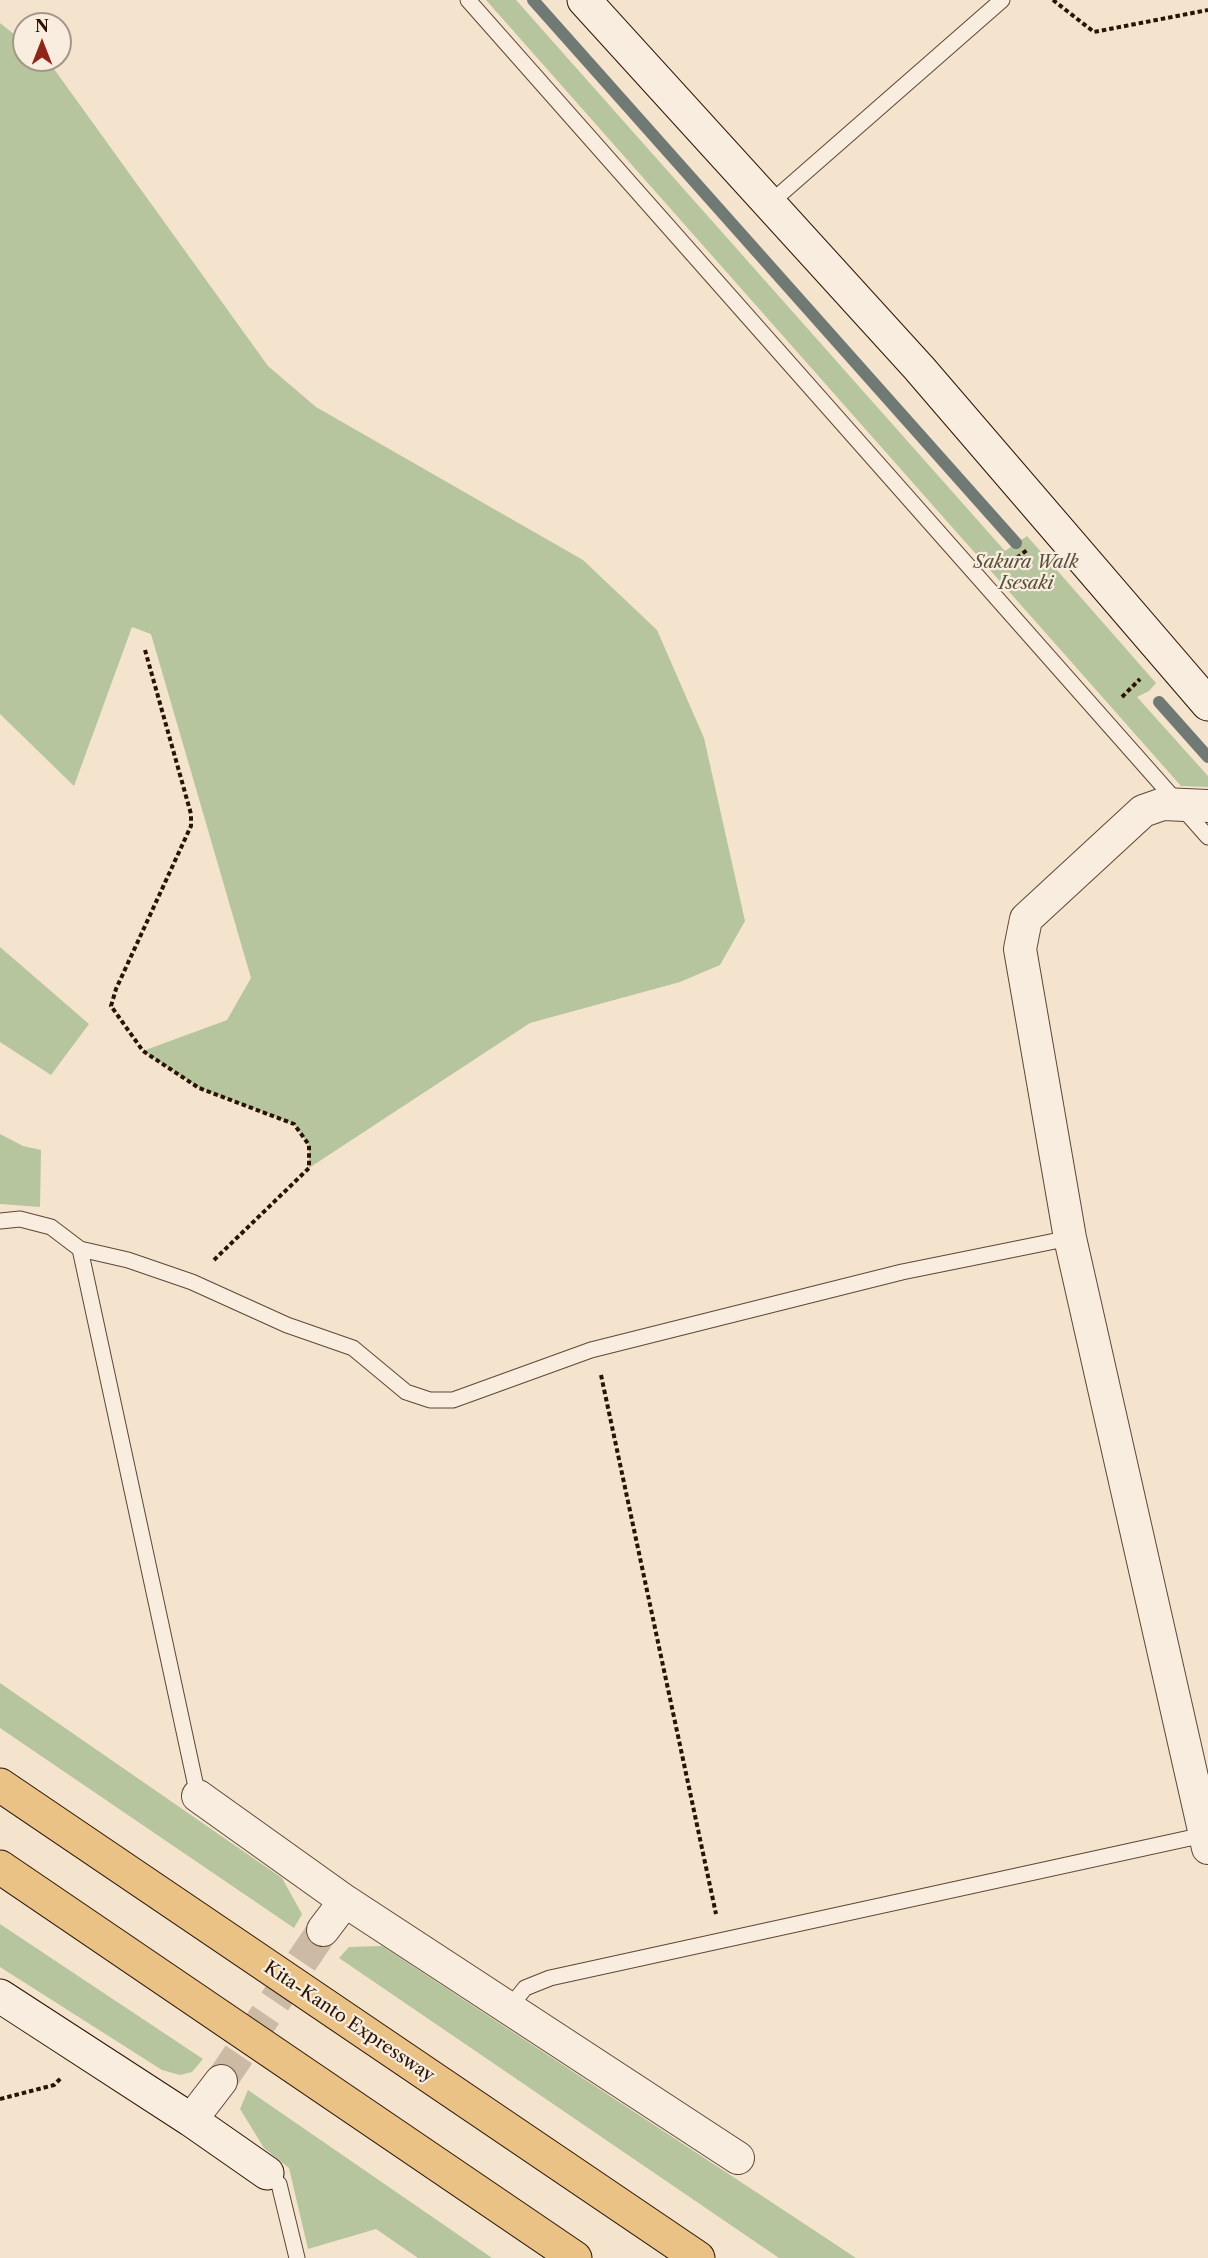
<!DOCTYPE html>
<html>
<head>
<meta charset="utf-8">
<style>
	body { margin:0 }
	#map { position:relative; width:1208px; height:2258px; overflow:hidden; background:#f5e4cd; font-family:"Libre Caslon Text",serif }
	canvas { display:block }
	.north { position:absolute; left:12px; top:12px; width:60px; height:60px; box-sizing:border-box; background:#f8edde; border:2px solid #a69687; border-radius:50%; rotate:0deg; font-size:16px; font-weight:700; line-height:24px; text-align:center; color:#2a1304 }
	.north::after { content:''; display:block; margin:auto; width:21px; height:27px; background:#8f2418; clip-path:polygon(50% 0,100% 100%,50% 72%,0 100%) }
</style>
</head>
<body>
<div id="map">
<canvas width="1208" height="2258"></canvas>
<div class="north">N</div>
</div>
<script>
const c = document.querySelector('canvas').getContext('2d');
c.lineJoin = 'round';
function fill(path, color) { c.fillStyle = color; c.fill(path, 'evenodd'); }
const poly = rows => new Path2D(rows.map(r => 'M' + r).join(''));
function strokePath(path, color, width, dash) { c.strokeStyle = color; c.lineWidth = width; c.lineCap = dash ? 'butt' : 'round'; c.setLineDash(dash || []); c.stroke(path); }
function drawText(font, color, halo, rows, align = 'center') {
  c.font = font + ' "Libre Caslon Text",serif'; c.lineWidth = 4.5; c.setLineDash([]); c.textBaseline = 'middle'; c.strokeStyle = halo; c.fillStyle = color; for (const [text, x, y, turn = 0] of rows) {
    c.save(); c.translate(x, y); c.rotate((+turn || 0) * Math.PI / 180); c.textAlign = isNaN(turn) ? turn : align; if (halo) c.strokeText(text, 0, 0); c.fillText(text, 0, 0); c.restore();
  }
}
const green = poly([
	[486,0,516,0,1005,551,1027,536,1156,683,1149,691,1137,697,1208,776,1208,787,1181,786],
	[0,23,24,42,24,60,47,60,49,62,268,366,316,407,583,560,657,630,704,738,745,921,720,965,680,982,530,1023,309,1168,309,1145,294,1124,199,1088,143,1051,227,1020,251,978,151,634,132,627,74,786,0,714],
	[0,947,89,1024,51,1075,0,1042],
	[0,1134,23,1146,41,1150,40,1207,0,1204],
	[0,1683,282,1878,302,1914,294,1928,0,1728],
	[0,1924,203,2059,192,2072,180,2075,162,2070,0,1967],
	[382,1946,788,2213,856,2258,779,2258,339,1958,349,1947],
	[248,2090,492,2258,418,2258,376,2229,308,2249,289,2168,264,2148,240,2109]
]);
const stream = poly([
	[533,0,1016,543],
	[1159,702,1208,757]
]);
const streetTunnel = poly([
	[221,2081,323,1930]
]);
const path = poly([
	[1053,0,1094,32,1208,10],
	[1005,567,1027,550],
	[145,650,191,814,191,826,116,989,111,1006,143,1051,199,1088,294,1124,309,1145,309,1168,214,1260],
	[1122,697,1140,679],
	[601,1375,716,1914],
	[0,2099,54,2085,61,2078]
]);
const lane = poly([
	[468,0,1208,837],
	[769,204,1002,0],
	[0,1221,20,1219,51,1227,80,1249,198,1796],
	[80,1249,128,1260,192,1282,287,1325,353,1348,406,1392,430,1400,453,1400,591,1350,902,1272,1070,1238],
	[509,2008,525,1988,550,1978,1208,1834],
	[267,2173,279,2184,297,2258]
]);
const street = poly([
	[1208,806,1163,804,1143,811,1026,919,1020,949,1070,1238,1208,1848],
	[198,1796,345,1901,738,2158],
	[323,1930,345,1901],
	[191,2120,221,2081]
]);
const secondary = poly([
	[584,0,919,368,1208,704],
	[0,1996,191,2120,267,2173]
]);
const highway = poly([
	[0,1785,698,2258],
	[0,1867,575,2258]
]);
const parkNames = [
	["Sakura Walk",1026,563],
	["Isesaki",1026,584]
];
const streetNames = [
	["Kita-Kanto Expressway",349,2022,34]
];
fill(green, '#b6c59d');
strokePath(stream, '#707974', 12);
strokePath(streetTunnel, '#ccbaa5', 32, [32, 16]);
strokePath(lane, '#5d4736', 17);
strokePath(street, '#5d4736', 34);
strokePath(secondary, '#2a1304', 35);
strokePath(highway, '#2a1304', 35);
strokePath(path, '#2a1304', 4, [4.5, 3]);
strokePath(lane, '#f8edde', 15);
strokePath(street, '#f8edde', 32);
strokePath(secondary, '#f8edde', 33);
strokePath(highway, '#eac286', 33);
drawText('italic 18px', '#5b513a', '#f8edde', parkNames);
drawText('18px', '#2a1304', '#f8edde', streetNames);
</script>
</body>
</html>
